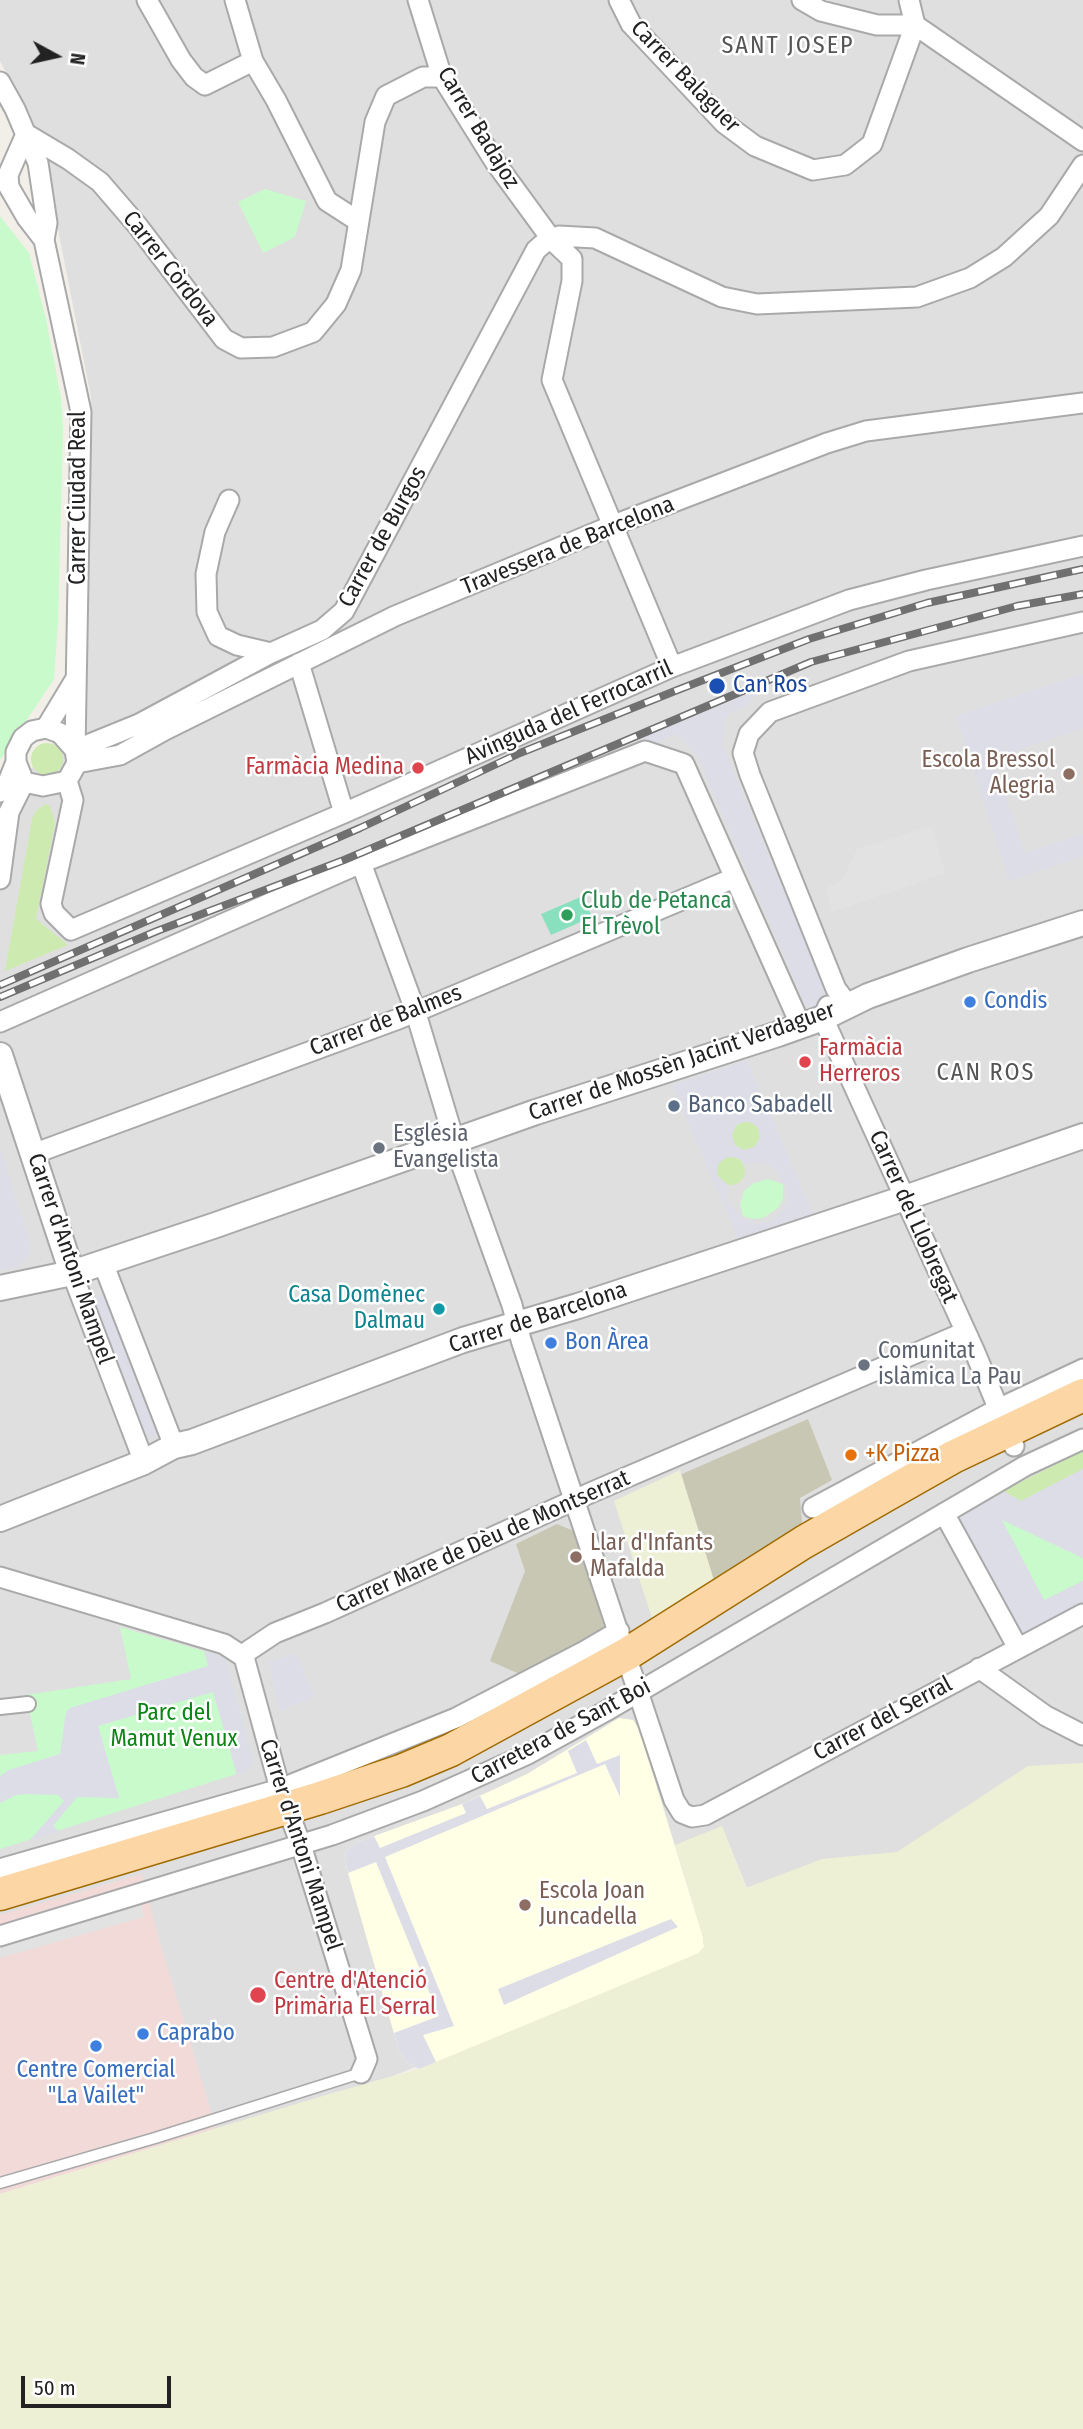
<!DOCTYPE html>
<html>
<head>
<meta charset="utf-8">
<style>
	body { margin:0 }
	#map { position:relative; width:1083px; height:2429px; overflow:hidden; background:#f2efe9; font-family:"Fira Sans Condensed",sans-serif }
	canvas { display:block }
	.north { position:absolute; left:21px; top:21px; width:70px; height:70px; -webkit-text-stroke:5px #fff; paint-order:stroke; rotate:98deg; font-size:19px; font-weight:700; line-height:28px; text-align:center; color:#222 }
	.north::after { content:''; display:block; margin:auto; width:24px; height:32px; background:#222; clip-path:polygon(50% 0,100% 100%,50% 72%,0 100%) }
	.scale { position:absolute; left:21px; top:2376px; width:150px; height:32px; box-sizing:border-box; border:4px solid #222; border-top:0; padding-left:9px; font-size:21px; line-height:24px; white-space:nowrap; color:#222; -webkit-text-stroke:5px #fff; paint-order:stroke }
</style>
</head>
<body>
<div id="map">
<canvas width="1083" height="2429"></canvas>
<div class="north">N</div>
<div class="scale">50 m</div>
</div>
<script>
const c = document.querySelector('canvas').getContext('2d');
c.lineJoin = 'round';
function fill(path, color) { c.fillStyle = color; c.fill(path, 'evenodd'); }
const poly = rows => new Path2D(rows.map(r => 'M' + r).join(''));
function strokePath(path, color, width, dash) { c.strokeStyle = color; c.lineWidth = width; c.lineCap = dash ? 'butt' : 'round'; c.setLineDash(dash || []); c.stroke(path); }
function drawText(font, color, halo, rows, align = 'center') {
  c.font = font + ' "Fira Sans Condensed",sans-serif'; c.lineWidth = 5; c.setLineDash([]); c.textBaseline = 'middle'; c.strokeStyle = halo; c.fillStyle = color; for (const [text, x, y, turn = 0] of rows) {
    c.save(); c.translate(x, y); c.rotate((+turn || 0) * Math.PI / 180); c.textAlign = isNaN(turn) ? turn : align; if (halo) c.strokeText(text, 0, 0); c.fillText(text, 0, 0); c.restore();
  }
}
const residential = poly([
	[0,0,1083,0,1083,1765,896,1853,747,1888,723,1829,706,1950,393,2076,0,2193,0,771,14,781,46,757,71,700,88,647,91,397,47,174,11,82,0,61]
]);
const commercial = poly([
	[142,1874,158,1936,216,2128,0,2194,0,1915]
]);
const education = poly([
	[619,1718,633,1720,639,1729,703,1937,704,1947,699,1953,652,1973,419,2069,408,2063,399,2051,348,1873,345,1860,346,1851,355,1843,462,1804,527,1774]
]);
const construction = poly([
	[808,1419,832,1480,800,1498,802,1523,686,1602,652,1487],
	[557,1524,576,1532,604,1627,524,1676,490,1661,525,1571,516,1544]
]);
const farmland = poly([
	[680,1470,716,1587,654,1624,614,1501],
	[1083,1763,1083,2429,0,2429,0,2194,329,2094,419,2069,699,1953,704,1947,703,1937,675,1845,722,1826,746,1888,822,1859,897,1852,1028,1766]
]);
const grass = poly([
	'31 759a16 16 0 1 1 32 0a16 16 0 1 1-32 0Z',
	[45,804,50,806,55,823,36,919,68,945,5,971,32,819,36,811],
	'732 1136a14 14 0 1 1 28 0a14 14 0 1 1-28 0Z',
	'717 1171a14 14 0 1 1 28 0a14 14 0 1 1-28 0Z',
	[1083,1451,1083,1469,1021,1501,1003,1491]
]);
const park = poly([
	[265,189,306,201,295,237,263,253,238,202],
	[0,216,29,253,46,319,61,398,63,428,58,624,54,679,0,760],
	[768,1179,783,1184,783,1198,778,1208,763,1218,752,1219,743,1216,740,1205,744,1191,754,1183],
	[1001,1519,1083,1558,1083,1581,1044,1601],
	[120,1627,225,1657,254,1763,249,1770,0,1849,0,1755,38,1751,26,1695,131,1679]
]);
const pitch = poly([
	[583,896,592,917,551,935,541,914]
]);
const parking = poly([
	[931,826,946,873,832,912,826,888,842,880,857,849],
	[141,1903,144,1917,0,1958,0,1944]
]);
const plaza = poly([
	[1083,674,1083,728,993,759,1025,853,1083,834,1083,856,1009,881,956,716],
	[759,690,746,706,726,715,722,745,824,985,827,1000,824,1005,815,1008,808,1007,804,1002,697,755,676,734,653,744,635,740],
	[747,1060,815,1219,740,1243,672,1085],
	[748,1121,758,1127,760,1138,754,1147,744,1150,735,1145,732,1135,737,1124],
	[727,1157,739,1158,744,1164,752,1162,765,1163,777,1171,783,1184,785,1183,788,1196,786,1205,777,1217,766,1223,757,1224,740,1218,741,1216,728,1201,727,1184,717,1175,718,1164],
	[0,1147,31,1247,29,1257,19,1266,0,1270],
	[108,1293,161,1433,147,1439,93,1300],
	[1083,1469,1083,1558,1002,1520,1044,1600,1083,1581,1083,1606,1029,1635,1019,1635,957,1521,958,1517,965,1508,1003,1491,1021,1501],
	[204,1651,225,1657,254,1763,249,1770,237,1775,213,1692,98,1726,119,1798,77,1797,53,1826,59,1832,30,1840,64,1801,58,1795,26,1794,16,1795,0,1803,0,1776,9,1770,60,1754,66,1712,70,1708,208,1666],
	[296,1653,315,1697,279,1711,269,1662],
	[586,1740,597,1764,620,1755,620,1797,605,1764,385,1857,454,2026,423,2035,436,2062,419,2069,408,2063,399,2051,394,2033,439,2016,376,1862,348,1873,345,1860,346,1851,355,1843,374,1836,380,1848,466,1813,462,1804,480,1796,487,1809,577,1773,568,1751],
	[671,1919,678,1927,504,2005,498,1989]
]);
const service = poly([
	[0,2183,155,2138,361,2073]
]);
const pedestrian = poly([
	[0,1707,28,1704]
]);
const minor = poly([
	[147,0,181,60,194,77,205,85,253,61],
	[235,0,253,61,276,100,327,201,358,221],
	[418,0,442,77,495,162,552,240,572,259,572,281,552,380,672,667],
	[619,0,631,24,724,123,755,146,813,170,845,165,872,144,915,25],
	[802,0,821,11,877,25,915,25,1083,141],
	[909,0,915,25],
	[0,82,15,109,38,163,47,223,44,240,81,412,75,750,77,763,67,781,43,786,24,782],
	[26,134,68,159,100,182,137,225,224,339,241,348,273,347,313,332,336,304,351,270,375,122,386,96,423,77,442,77],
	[26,134,8,175,9,187,27,218,44,240],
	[229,500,215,532,206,574,207,612,218,636,237,645,271,653],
	[299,663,344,813],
	[46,728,75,680],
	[75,750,139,724,271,653,322,630,344,611,536,250,544,243,559,236,595,238,722,297,757,304,917,297,970,278,1004,257,1049,216,1083,165],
	[77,763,120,755,165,730,395,616,611,526,827,443,866,431,1083,403],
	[67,781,73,800,51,904,54,913,71,930,344,813,672,667,849,600,926,580,1083,546],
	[24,782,16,762,16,752,23,738,32,731,46,728,60,733,75,750],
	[0,792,8,782,16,762],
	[361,863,415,1010,461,1163,512,1305,521,1340,674,1800,682,1813,692,1817,705,1815,1083,1614],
	[0,879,9,812,24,782],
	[848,1005,836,989,750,775,743,753,749,734,770,712,909,661,1083,622],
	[828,1006,823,1018,974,1350,1014,1446],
	[0,1022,361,863,645,751,684,764,801,1026],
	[33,1154,401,1018,734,878],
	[103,1263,174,1446],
	[72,1273,144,1462],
	[813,1508,998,1409,1083,1369],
	[944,1513,1018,1648],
	[0,1577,224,1644,244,1657],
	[244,1657,248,1651,275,1633,325,1613,590,1493,965,1332],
	[244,1657,280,1789,301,1845,367,2059,361,2073],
	[979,1668,1046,1716,1083,1735],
	[0,1869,280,1789,456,1718,585,1651,619,1631],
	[0,1936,332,1835,423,1801,528,1754,606,1711,1025,1466,1083,1439]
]);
const tertiary = poly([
	[0,1055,72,1273],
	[0,1288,72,1273,213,1226,536,1112,778,1034,823,1018,868,996,968,960,1083,923],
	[0,1519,144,1462,174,1446,192,1442,463,1340,578,1306,905,1198,1083,1136]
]);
const primary = poly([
	[0,1894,320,1798,401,1771,451,1750,627,1654,804,1542,886,1495,953,1457,1083,1395]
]);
const rail = poly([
	[0,985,360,828,520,753,680,689,809,639,927,603,1083,569],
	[0,997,157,931,344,860,811,662,1017,606,1083,594]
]);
const markers = [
	[717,686,9,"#1a4fb4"],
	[418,768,7,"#e0444e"],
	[1069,774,7,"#8d6e63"],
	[567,915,7,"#2e9e5b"],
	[970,1002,7,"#3f7fe0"],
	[805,1062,7,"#e0444e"],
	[674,1106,7,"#5c6f8a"],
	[379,1148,7,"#6b7280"],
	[439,1309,7,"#0f9aa8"],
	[551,1343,7,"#3f7fe0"],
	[864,1365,7,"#6b7280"],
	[851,1455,7,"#e8710a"],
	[576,1557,7,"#8d6e63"],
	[525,1905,7,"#8d6e63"],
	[258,1995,9,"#e0444e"],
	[143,2034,7,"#3f7fe0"],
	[96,2046,7,"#3f7fe0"]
];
const streetNames = [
	["Carrer Balaguer",685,77,46],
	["Carrer Badajoz",478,128,59],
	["Carrer Còrdova",170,269,52],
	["Carrer Ciudad Real",79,498,-90],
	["Carrer de Burgos",383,537,-61],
	["Travessera de Barcelona",568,546,-22],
	["Avinguda del Ferrocarril",569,713,-24],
	["Carrer de Balmes",386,1021,-21],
	["Carrer de Mossèn Jacint Verdaguer",682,1062,-19],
	["Carrer del Llobregat",913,1217,66],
	["Carrer d'Antoni Mampel",70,1259,71],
	["Carrer de Barcelona",538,1318,-18],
	["Carrer Mare de Dèu de Montserrat",483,1542,-24],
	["Carrer del Serral",883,1719,-28],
	["Carretera de Sant Boi",561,1732,-28],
	["Carrer d'Antoni Mampel",300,1845,72]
];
const transitNames = [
	["Can Ros",733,686]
];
const educationNames = [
	["Escola Bressol",1055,761,"right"],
	["Alegria",1055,787,"right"],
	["Llar d'Infants",590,1544],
	["Mafalda",590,1570],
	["Escola Joan",539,1892],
	["Juncadella",539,1918]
];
const healthNames = [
	["Farmàcia Medina",404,768,"right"],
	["Farmàcia",819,1049],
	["Herreros",819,1075],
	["Centre d'Atenció",274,1982],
	["Primària El Serral",274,2008]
];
const leisureNames = [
	["Club de Petanca",581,902],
	["El Trèvol",581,928]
];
const shopNames = [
	["Condis",984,1002],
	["Bon Àrea",565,1343],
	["Caprabo",157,2034],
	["Centre Comercial",96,2071,"center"],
	["\"La Vailet\"",96,2097,"center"]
];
const serviceNames = [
	["Banco Sabadell",688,1106]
];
const worshipNames = [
	["Església",393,1135],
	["Evangelista",393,1161],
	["Comunitat",878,1352],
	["islàmica La Pau",878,1378]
];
const cultureNames = [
	["Casa Domènec",425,1296],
	["Dalmau",425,1322]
];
const foodNames = [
	["+K Pizza",865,1455]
];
const parkNames = [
	["Parc del",174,1714],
	["Mamut Venux",174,1740]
];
const neighbourhoodNames = [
	["SANT JOSEP",788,46],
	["CAN ROS",986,1073]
];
fill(residential, '#e0dfdf');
fill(commercial, '#f2dad9');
fill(education, '#ffffe5');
fill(construction, '#c7c7b4');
fill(farmland, '#eef0d5');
fill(grass, '#cdebb0');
fill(park, '#c8facc');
fill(pitch, '#88e0be');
fill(parking, '#e2e2e2');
fill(plaza, '#dddde8');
strokePath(service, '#a9a9a9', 13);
strokePath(pedestrian, '#a9a9a9', 18);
strokePath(minor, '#a9a9a9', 23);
strokePath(tertiary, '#a9a9a9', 28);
strokePath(primary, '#a06b00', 35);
strokePath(service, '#fff', 10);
strokePath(pedestrian, '#fff', 14);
strokePath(minor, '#fff', 19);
strokePath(tertiary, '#fff', 24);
strokePath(primary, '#fcd6a4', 32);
strokePath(rail, '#707070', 8);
strokePath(rail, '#fff', 5, [16]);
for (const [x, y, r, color] of markers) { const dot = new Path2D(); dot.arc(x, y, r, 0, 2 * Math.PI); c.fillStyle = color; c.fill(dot); strokePath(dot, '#fff', 2.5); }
drawText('23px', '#222', '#fff', streetNames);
drawText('23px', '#164399', '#fff', transitNames, 'left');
drawText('23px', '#785e54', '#fff', educationNames, 'left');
drawText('23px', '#be3a42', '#fff', healthNames, 'left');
drawText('23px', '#27864d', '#fff', leisureNames, 'left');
drawText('23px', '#366cbe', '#fff', shopNames, 'left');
drawText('23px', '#4e5e75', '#fff', serviceNames, 'left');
drawText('23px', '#5b616d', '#fff', worshipNames, 'left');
drawText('23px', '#0d838f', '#fff', cultureNames, 'right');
drawText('23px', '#c56008', '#fff', foodNames, 'left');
drawText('23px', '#0c8416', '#fff', parkNames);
c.letterSpacing = '2px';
drawText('24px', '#555', '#fff', neighbourhoodNames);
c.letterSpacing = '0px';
</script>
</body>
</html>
